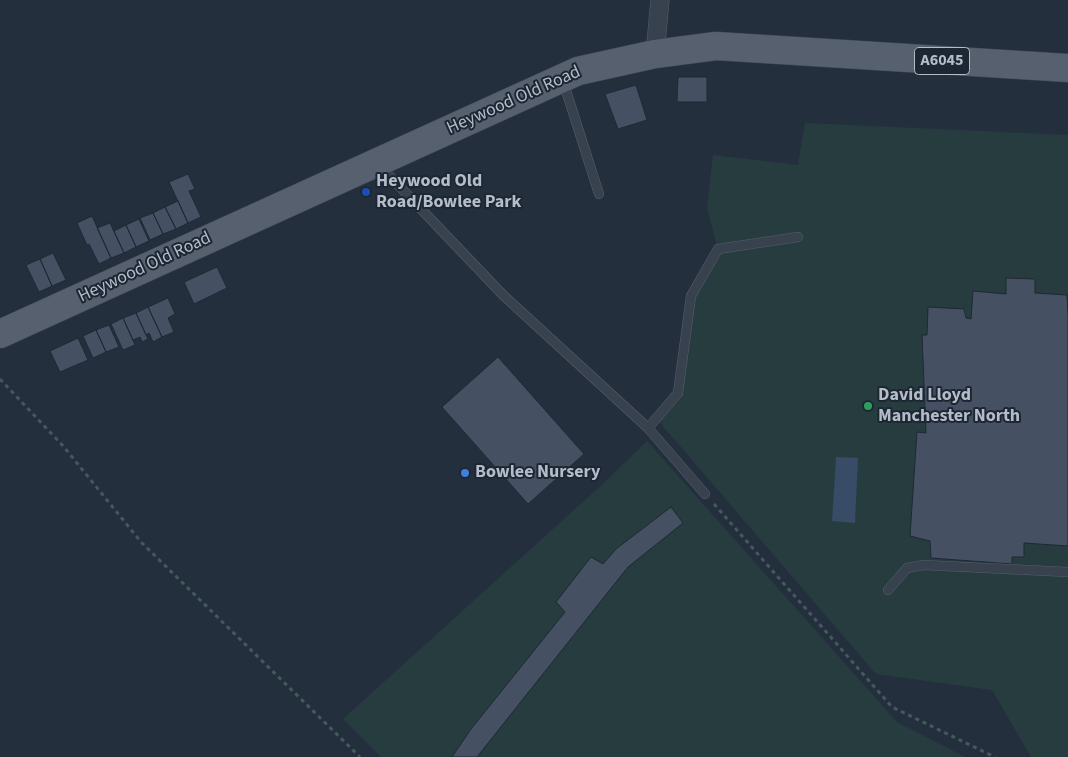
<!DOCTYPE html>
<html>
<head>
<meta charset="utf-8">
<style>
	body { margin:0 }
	canvas { display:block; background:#242f3e }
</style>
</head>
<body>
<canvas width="1068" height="757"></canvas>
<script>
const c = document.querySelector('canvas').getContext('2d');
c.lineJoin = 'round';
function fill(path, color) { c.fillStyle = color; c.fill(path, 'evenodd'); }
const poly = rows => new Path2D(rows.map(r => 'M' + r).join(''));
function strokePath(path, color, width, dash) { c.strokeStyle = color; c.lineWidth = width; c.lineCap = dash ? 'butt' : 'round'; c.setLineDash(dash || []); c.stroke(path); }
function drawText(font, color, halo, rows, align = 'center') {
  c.font = font + ' "Source Sans 3",sans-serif'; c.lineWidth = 4; c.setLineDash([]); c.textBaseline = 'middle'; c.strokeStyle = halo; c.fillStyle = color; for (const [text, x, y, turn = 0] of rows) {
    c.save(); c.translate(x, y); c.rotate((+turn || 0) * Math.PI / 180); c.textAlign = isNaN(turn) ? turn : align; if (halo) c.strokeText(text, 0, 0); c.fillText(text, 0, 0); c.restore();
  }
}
const green = poly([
	[805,123,1068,135,1068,757,1031,757,992,690,876,674,656,418,678,393,692,295,718,249,707,208,713,155,798,165],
	[647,441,897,722,965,757,381,757,343,719,606,481]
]);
const water = poly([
	[836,457,858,458,855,523,832,521]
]);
const building = poly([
	[678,77,707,77,707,102,677,102,678,77],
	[636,85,647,120,618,129,605,94,636,85],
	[188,174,195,189,189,191,201,217,188,223,169,182,188,174],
	[178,201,188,223,176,229,165,207,178,201],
	[165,207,176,229,163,234,153,213,165,207],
	[153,213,163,234,150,240,140,218,153,213],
	[92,216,111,258,99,264,89,244,87,245,77,223,92,216],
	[139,219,149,241,136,247,126,225,139,219],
	[110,223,124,253,111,258,97,228,110,223],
	[126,225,136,247,124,253,114,231,126,225],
	[53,253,66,280,52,286,40,259,53,253],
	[40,259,52,286,39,292,26,265,40,259],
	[217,267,227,288,194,304,184,282,217,267],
	[1006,278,1035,279,1035,293,1067,295,1068,316,1068,546,1024,543,1024,557,1012,557,1012,564,931,558,930,541,910,536,917,432,926,433,922,335,927,335,928,307,964,309,966,318,971,319,973,291,1006,294,1006,278],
	[168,298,175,314,168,318,174,332,162,337,148,307,168,298],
	[148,307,162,337,153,342,149,333,146,335,136,313,148,307],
	[136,313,148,339,142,342,140,337,133,340,123,318,136,313],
	[123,318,135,345,123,350,111,324,123,318],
	[109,325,119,347,106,352,96,330,109,325],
	[96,330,106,352,93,358,83,336,96,330],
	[78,338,88,360,60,372,50,351,78,338],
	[498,357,584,454,528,504,442,407,498,357],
	[671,507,683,523,628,567,477,757,452,757,471,729,565,612,556,602,591,557,603,564,616,549,671,507]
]);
const path = poly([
	[0,379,64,447,141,542,360,757],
	[714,504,892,707,995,757]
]);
const service = poly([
	[563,81,599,194],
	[380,166,503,295,648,428,705,494],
	[648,428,678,393,691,296,718,249,798,237],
	[888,590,907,568,923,565,1068,572]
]);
const minor = poly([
	[655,54,660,0]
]);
const primary = poly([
	[0,334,578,71,655,54,716,46,1068,68]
]);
const markers = [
	[366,192,5,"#1a4fb4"],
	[868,406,5,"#2e9e5b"],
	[465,473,5,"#3f7fe0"]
];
const shields = [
	[942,61,55]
];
const shieldNames = [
	["A6045",942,61]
];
const streetNames = [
	["Heywood Old Road",514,101,-24],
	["Heywood Old Road",145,268,-25]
];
const poiNames = [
	["Heywood Old",376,182],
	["Road/Bowlee Park",376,203],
	["David Lloyd",878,396],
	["Manchester North",878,417],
	["Bowlee Nursery",475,473]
];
fill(green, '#263c3f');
fill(water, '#394c67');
fill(building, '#455162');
strokePath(building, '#1f2835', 1);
strokePath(service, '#565f6c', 10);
strokePath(minor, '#565f6c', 19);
strokePath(primary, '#414a57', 29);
strokePath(path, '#44595c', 3, [4, 4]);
strokePath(service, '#38414e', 9);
strokePath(minor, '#38414e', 18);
strokePath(primary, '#56606e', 28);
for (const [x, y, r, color] of markers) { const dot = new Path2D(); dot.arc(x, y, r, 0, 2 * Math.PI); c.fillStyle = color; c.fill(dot); strokePath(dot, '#1d2633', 2); }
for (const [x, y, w] of shields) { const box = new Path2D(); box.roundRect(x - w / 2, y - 13.5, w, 27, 4); c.fillStyle = '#1d2633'; c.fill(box); strokePath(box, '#b4bcc9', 1); }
drawText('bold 16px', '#b4bcc9', null, shieldNames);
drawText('18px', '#b4bcc9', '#1d2633', streetNames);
drawText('bold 18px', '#b4bcc9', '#1d2633', poiNames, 'left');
</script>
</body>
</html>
